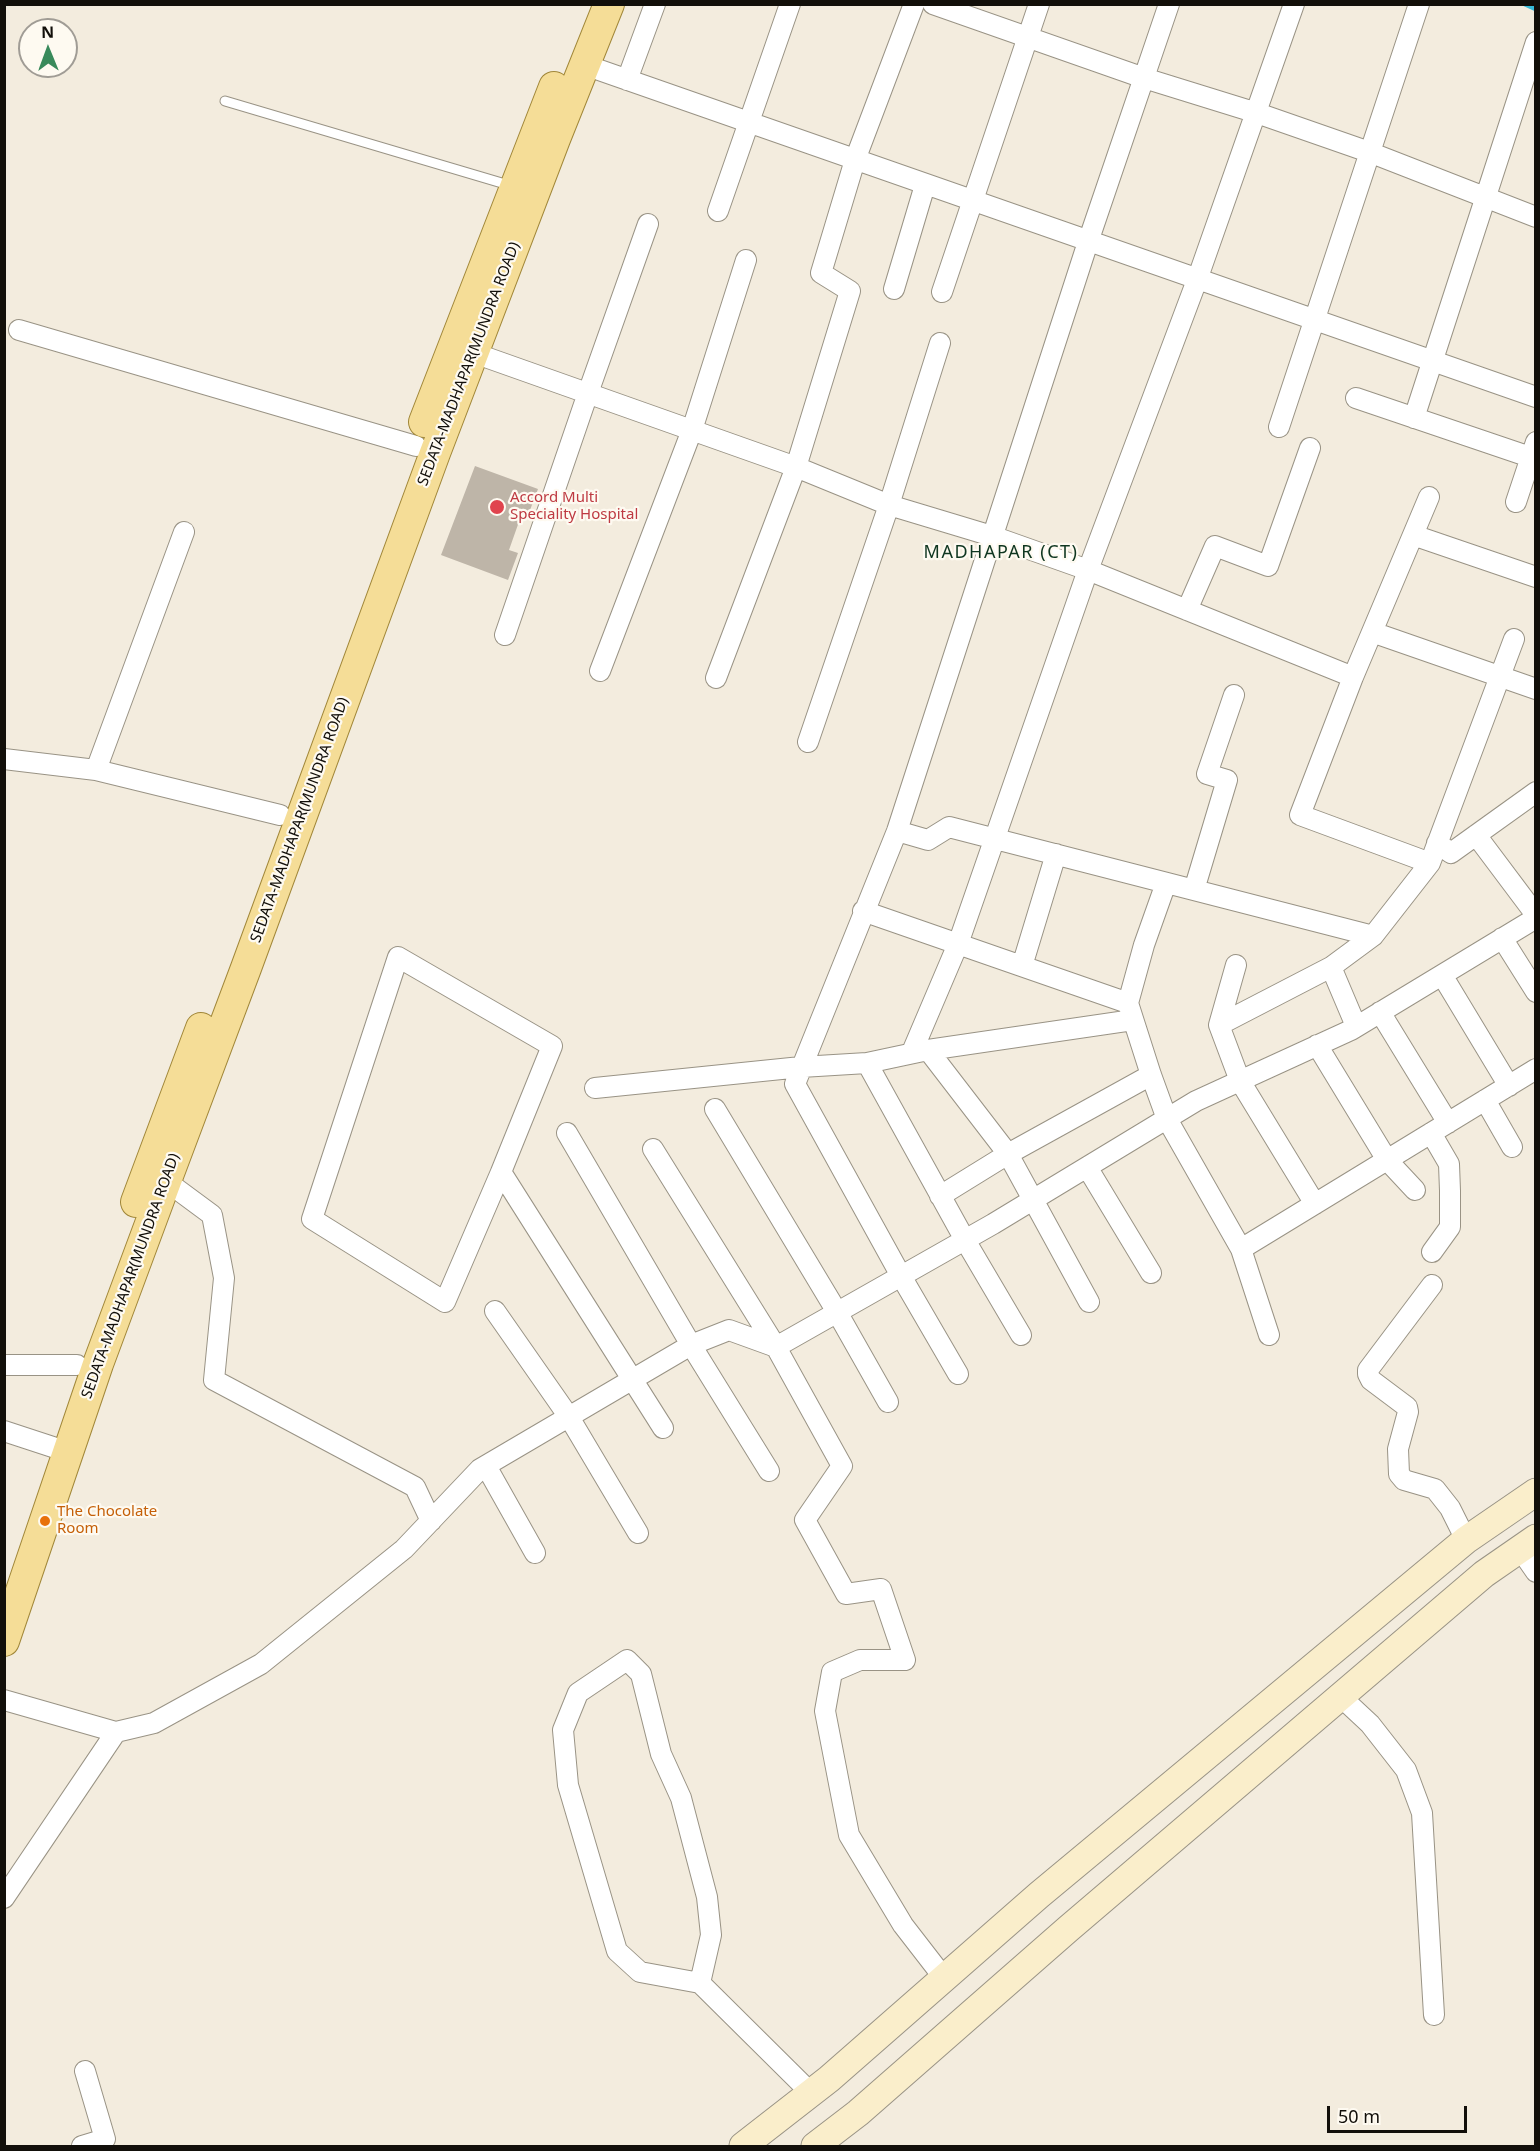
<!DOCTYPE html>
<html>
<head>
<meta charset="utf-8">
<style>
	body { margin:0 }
	#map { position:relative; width:1540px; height:2151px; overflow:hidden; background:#f3ecde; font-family:"Noto Sans",sans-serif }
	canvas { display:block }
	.frame { position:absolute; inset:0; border:6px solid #120f0a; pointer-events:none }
	.north { position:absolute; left:18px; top:18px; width:60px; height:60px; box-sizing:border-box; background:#fefaf1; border:2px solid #a09c95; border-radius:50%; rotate:359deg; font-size:16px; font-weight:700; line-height:24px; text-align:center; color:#120f0a }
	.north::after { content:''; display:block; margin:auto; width:21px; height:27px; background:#398a5b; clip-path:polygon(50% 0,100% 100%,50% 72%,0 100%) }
	.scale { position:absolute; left:1327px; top:2106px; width:140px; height:27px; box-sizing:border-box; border:3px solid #120f0a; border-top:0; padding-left:8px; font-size:18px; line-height:21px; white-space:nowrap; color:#120f0a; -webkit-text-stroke:4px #fefaf1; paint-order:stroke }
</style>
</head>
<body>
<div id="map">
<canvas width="1540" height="2151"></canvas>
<div class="frame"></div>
<div class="north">N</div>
<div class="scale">50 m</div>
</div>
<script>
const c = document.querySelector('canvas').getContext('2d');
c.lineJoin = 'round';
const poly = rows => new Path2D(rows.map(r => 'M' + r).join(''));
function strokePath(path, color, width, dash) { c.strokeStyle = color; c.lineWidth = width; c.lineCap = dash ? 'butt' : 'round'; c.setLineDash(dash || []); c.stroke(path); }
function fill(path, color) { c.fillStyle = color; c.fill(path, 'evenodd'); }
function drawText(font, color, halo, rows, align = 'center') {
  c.font = font + ' "Noto Sans",sans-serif'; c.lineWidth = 4.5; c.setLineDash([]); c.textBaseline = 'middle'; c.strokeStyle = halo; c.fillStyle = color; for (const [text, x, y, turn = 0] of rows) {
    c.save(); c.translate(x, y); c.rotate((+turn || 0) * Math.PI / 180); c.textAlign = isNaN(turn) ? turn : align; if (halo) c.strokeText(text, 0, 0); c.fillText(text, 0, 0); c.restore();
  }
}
const stream = poly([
	[1525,4,1536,9]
]);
const building = poly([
	[475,466,538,489,527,518,521,516,509,550,518,553,508,580,441,555]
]);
const service = poly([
	[225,101,512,186]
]);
const minor = poly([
	[933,4,1144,78,1257,113,1369,152,1536,217],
	[585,65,1536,397],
	[627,80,655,4],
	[718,211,790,4],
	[894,289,925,185],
	[942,292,1039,4],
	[19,330,416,446],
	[474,353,796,467,889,505,992,536,1088,570,1353,677],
	[1356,398,1536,459],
	[1414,418,1536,42],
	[1279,427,1419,4],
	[1429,497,1353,677,1300,815,1430,863],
	[1516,502,1536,442],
	[1413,535,1536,577],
	[1187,610,1215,546,1268,566,1310,448],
	[1372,632,1536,689],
	[505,635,588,393,648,224],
	[600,671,692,430,746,260],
	[716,678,796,467,850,291,821,273,855,160,914,4],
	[808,742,889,505,940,343],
	[4,759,96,770,280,815],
	[96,770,184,532],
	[897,831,928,840,949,827,1373,936],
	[1476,835,1536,915],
	[1437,843,1451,853,1536,792],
	[1166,883,1144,945,1128,1003,1151,1075,1167,1119,1241,1249,1269,1335],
	[1194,890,1227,780,1207,774,1234,695],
	[863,911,1128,1003],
	[1502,938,1536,992],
	[1236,965,1219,1025,1240,1081,1315,1204],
	[1022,966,1056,854],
	[1331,967,1356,1026],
	[1442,975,1509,1086],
	[1380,1012,1448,1123],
	[1219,1025,1331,967,1373,936,1430,863,1514,639],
	[1317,1045,1387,1160,1415,1190],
	[928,1050,1008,1154,1089,1302],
	[912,1052,958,944,1088,570,1197,280,1294,4],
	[867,1063,965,1240,1021,1335],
	[595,1088,801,1067,867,1063,928,1050,1133,1020],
	[1485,1100,1512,1147],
	[715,1109,837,1312,888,1402],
	[567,1133,691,1345,769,1471],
	[1431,1133,1449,1164,1450,1191,1450,1227,1432,1252],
	[653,1149,776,1347,842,1466,805,1520,846,1594,881,1589,905,1660,860,1660,832,1672,825,1711,849,1835,903,1925,944,1978],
	[1087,1167,1151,1273],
	[501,1172,445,1302,312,1219,398,957,552,1046,501,1172,663,1428],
	[166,1181,212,1215,224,1278,214,1380,415,1487,431,1521],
	[940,1196,1008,1154,1151,1075],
	[1241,1249,1536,1069],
	[1432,1285,1368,1370,1368,1374,1371,1380,1407,1407,1408,1412,1398,1449,1399,1474,1404,1480,1435,1489,1450,1508,1466,1540],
	[495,1311,569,1417,638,1533],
	[4,1365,77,1365],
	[958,1374,901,1276,795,1084,897,831,1088,242,1169,4],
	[4,1431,68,1452],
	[486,1466,535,1553],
	[1520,1549,1536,1572],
	[1340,1696,1370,1724,1406,1770,1422,1813,1434,2015],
	[4,1700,116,1732,154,1723,261,1664,404,1549,480,1469,691,1345,729,1330,776,1347,993,1224,1196,1101,1351,1030,1536,918],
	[4,1898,116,1732],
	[700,1983,711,1935,707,1897,681,1798,661,1754,641,1674,627,1660,578,1693,563,1730,568,1785,617,1951,640,1972,700,1983,811,2093],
	[82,2146,105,2139,85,2071]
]);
const secondary = poly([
	[743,2146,829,2079,1039,1895,1466,1540,1536,1492],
	[815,2146,858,2113,1068,1929,1484,1574,1536,1538]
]);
const primary = poly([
	[424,422,554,87],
	[136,1202,201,1028],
	[4,1641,98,1364,166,1181,246,968,435,453,555,139,609,4]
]);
const markers = [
	[497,507,8,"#e0444e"],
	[45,1521,6,"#e8710a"]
];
const streetNames = [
	["SEDATA-MADHAPAR(MUNDRA ROAD)",469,364,-69],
	["SEDATA-MADHAPAR(MUNDRA ROAD)",300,820,-70],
	["SEDATA-MADHAPAR(MUNDRA ROAD)",131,1276,-70]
];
const healthNames = [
	["Accord Multi",510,498],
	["Speciality Hospital",510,515]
];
const foodNames = [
	["The Chocolate",57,1512],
	["Room",57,1529]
];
const quarterNames = [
	["MADHAPAR (CT)",1001,553]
];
strokePath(stream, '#36bbd8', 5);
fill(building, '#beb5a8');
strokePath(service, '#999385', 11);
strokePath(minor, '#999385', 22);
strokePath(secondary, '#999385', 29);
strokePath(primary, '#a18739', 32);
strokePath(service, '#fff', 9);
strokePath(minor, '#fff', 20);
strokePath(secondary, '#faeecb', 27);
strokePath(primary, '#f5dd97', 30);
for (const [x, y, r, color] of markers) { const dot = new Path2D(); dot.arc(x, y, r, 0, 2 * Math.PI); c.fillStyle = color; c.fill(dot); strokePath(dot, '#fefaf1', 2); }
drawText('15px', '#120f0a', '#fefaf1', streetNames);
drawText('15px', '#be3a42', '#fefaf1', healthNames, 'left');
drawText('15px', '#c56008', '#fefaf1', foodNames, 'left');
c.letterSpacing = '1.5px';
drawText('18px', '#0f3620', '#fefaf1', quarterNames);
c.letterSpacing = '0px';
</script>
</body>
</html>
